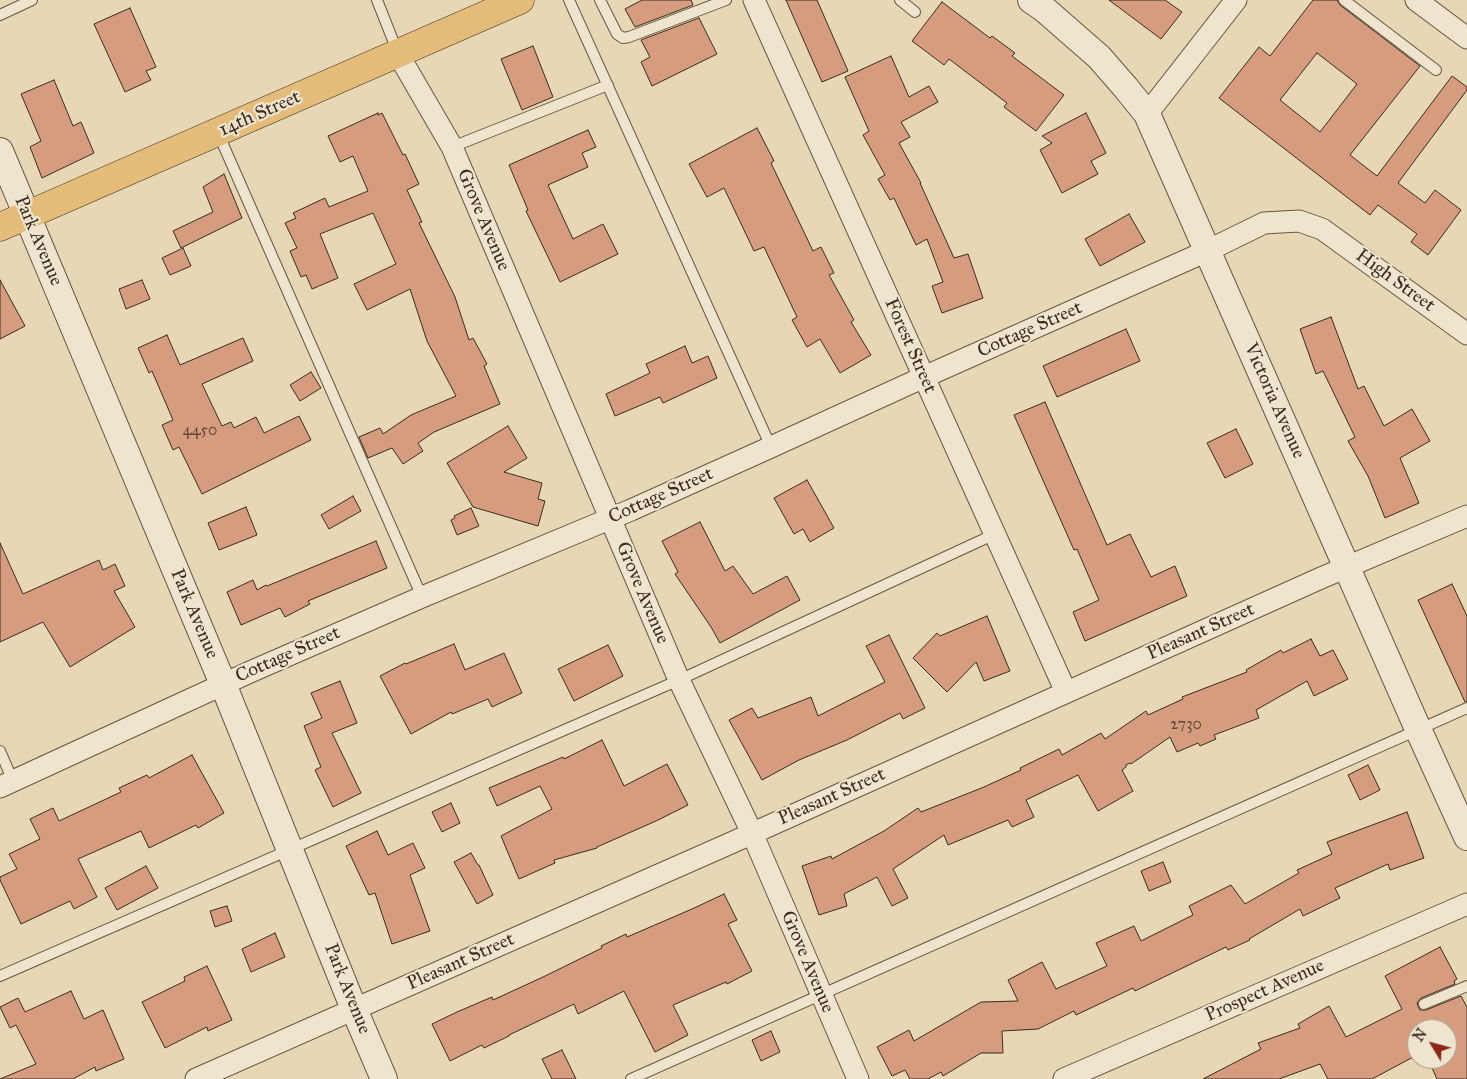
<!DOCTYPE html>
<html>
<head>
<meta charset="utf-8">
<style>
	body { margin:0 }
	#map { position:relative; width:1467px; height:1079px; overflow:hidden; background:#e7d7b5; font-family:"IM FELL Great Primer",serif }
	canvas { display:block }
	.north { position:absolute; left:1407px; top:1019px; width:50px; height:50px; box-sizing:border-box; background:#efe5cf; border:1px solid #a79b88; border-radius:50%; rotate:307deg; font-size:14px; font-weight:700; line-height:20px; text-align:center; color:#3b2c1d }
	.north::after { content:''; display:block; margin:auto; width:18px; height:22px; background:#8f2418; clip-path:polygon(50% 0,100% 100%,50% 72%,0 100%) }
</style>
</head>
<body>
<div id="map">
<canvas width="1467" height="1079"></canvas>
<div class="north">N</div>
</div>
<script>
const c = document.querySelector('canvas').getContext('2d');
c.lineJoin = 'round';
function fill(path, color) { c.fillStyle = color; c.fill(path, 'evenodd'); }
const poly = rows => new Path2D(rows.map(r => 'M' + r).join(''));
function strokePath(path, color, width, dash) { c.strokeStyle = color; c.lineWidth = width; c.lineCap = dash ? 'butt' : 'round'; c.setLineDash(dash || []); c.stroke(path); }
function drawText(font, color, halo, rows, align = 'center') {
  c.font = font + ' "IM FELL Great Primer",serif'; c.lineWidth = 4.5; c.setLineDash([]); c.textBaseline = 'middle'; c.strokeStyle = halo; c.fillStyle = color; for (const [text, x, y, turn = 0] of rows) {
    c.save(); c.translate(x, y); c.rotate((+turn || 0) * Math.PI / 180); c.textAlign = isNaN(turn) ? turn : align; if (halo) c.strokeText(text, 0, 0); c.fillText(text, 0, 0); c.restore();
  }
}
const building = poly([
	[642,0,691,0,693,5,635,27,625,9,642,0],
	[786,0,817,0,848,71,822,82,786,0],
	[1109,0,1165,0,1182,12,1161,39,1109,0],
	[1313,0,1337,0,1340,5,1420,66,1350,155,1377,176,1452,76,1467,87,1467,90,1398,183,1425,203,1435,190,1461,210,1428,255,1411,242,1417,234,1378,205,1370,215,1219,98,1259,47,1270,56,1313,0],
	[1317,53,1357,84,1320,132,1280,100,1317,53],
	[942,2,990,38,992,36,1015,53,1012,56,1064,95,1036,131,1004,107,1007,103,949,59,944,65,912,41,942,2],
	[130,8,156,67,146,71,151,80,125,92,94,24,130,8],
	[699,18,717,54,652,86,641,62,650,57,641,40,699,18],
	[533,46,553,97,522,110,501,59,533,46],
	[891,56,909,97,929,86,938,102,901,122,910,137,899,143,921,183,920,183,954,258,968,254,983,298,942,313,932,286,943,282,927,239,916,245,894,198,890,200,878,179,885,175,863,135,869,131,845,77,891,56],
	[54,80,73,126,81,122,94,153,42,178,30,147,41,141,21,94,54,80],
	[378,113,378,115,382,113,403,155,405,154,419,184,407,190,422,222,419,223,455,297,469,340,473,338,487,364,484,366,500,404,434,432,418,443,423,451,403,464,392,448,368,458,359,437,380,428,383,434,411,415,456,396,427,341,410,289,367,310,354,284,396,264,373,213,320,234,338,278,312,289,306,275,301,277,290,251,297,248,285,223,296,218,293,213,325,198,329,207,368,191,353,156,340,162,328,136,378,113],
	[1086,113,1106,153,1091,161,1098,174,1062,193,1040,150,1052,143,1042,136,1086,113],
	[757,128,774,161,771,163,813,251,821,247,834,273,829,275,854,320,851,322,871,355,840,373,820,339,807,347,792,320,797,317,764,247,754,251,724,188,707,197,689,164,757,128],
	[588,130,596,147,582,153,588,167,548,185,573,239,603,224,618,254,560,282,526,211,528,210,509,165,588,130],
	[224,174,242,218,181,248,173,231,213,212,203,187,224,174],
	[1129,214,1145,242,1100,266,1085,239,1129,214],
	[183,248,191,266,170,275,162,258,183,248],
	[0,280,25,326,0,339,0,280],
	[142,280,150,299,126,309,119,289,142,280],
	[1331,317,1358,389,1364,386,1384,426,1412,409,1430,441,1400,458,1419,503,1385,518,1368,476,1348,441,1355,437,1323,371,1316,374,1300,329,1331,317],
	[1126,329,1140,361,1057,397,1043,366,1126,329],
	[167,335,180,365,243,338,253,361,202,384,222,426,231,422,234,428,256,417,264,433,299,416,311,440,202,494,179,447,173,450,162,425,173,420,152,371,149,373,138,348,167,335],
	[685,346,692,363,708,356,717,378,663,403,660,397,615,416,606,394,650,373,646,364,685,346],
	[311,372,321,388,300,401,290,385,311,372],
	[1045,402,1107,545,1130,534,1151,577,1175,566,1187,596,1085,641,1073,612,1099,600,1077,549,1074,550,1014,415,1045,402],
	[508,426,527,458,504,472,542,483,538,499,545,501,538,526,473,507,447,463,508,426],
	[1236,429,1253,464,1225,478,1207,443,1236,429],
	[807,480,834,528,810,542,803,529,794,534,774,498,807,480],
	[353,496,361,511,329,529,321,515,353,496],
	[246,507,257,535,219,550,208,523,246,507],
	[471,508,479,526,457,535,451,520,455,518,454,516,471,508],
	[700,522,725,571,733,566,753,594,787,576,800,600,720,643,711,627,675,574,678,572,662,541,700,522],
	[376,541,387,568,308,601,310,604,285,617,280,608,241,625,227,592,253,580,257,590,266,585,267,586,376,541],
	[0,543,23,594,99,560,103,570,115,564,125,586,114,591,135,627,70,667,43,622,0,642,0,543],
	[1452,584,1467,616,1467,701,1465,702,1418,600,1452,584],
	[987,616,1010,671,984,681,976,662,947,692,913,658,937,633,940,636,987,616],
	[889,635,925,708,903,719,900,713,847,740,799,760,762,780,729,720,752,708,758,718,811,697,818,716,885,682,866,646,889,635],
	[1311,639,1320,656,1333,650,1348,679,1314,696,1307,681,1256,710,1259,718,1214,735,1216,739,1200,746,1198,743,1177,752,1170,737,1131,764,1130,763,1126,765,1126,767,1122,770,1133,791,1098,811,1078,775,1026,800,1034,817,1012,827,1008,820,948,845,944,835,893,869,908,898,892,906,877,877,844,894,847,906,819,915,802,866,831,856,832,859,884,831,918,808,921,812,984,787,1021,770,1020,768,1059,749,1062,755,1101,733,1105,739,1146,711,1148,715,1183,699,1182,697,1247,672,1246,670,1281,650,1283,653,1311,639],
	[454,644,465,670,504,653,522,693,492,707,488,699,452,714,451,712,411,734,380,676,405,663,406,664,454,644],
	[608,645,623,676,574,701,558,669,608,645],
	[340,681,357,723,332,733,361,793,333,807,315,770,321,767,304,726,322,718,311,693,340,681],
	[602,740,624,786,667,764,688,805,656,821,597,847,597,848,554,860,555,863,519,879,501,836,552,809,540,786,497,806,489,788,563,757,564,759,602,740],
	[192,755,224,813,198,828,196,825,149,848,141,831,78,859,97,897,74,909,70,901,21,924,0,880,0,877,17,869,9,854,40,839,30,819,53,808,59,821,121,792,119,788,147,775,149,778,192,755],
	[1368,765,1380,790,1360,800,1348,775,1368,765],
	[451,803,460,823,442,832,432,812,451,803],
	[1407,812,1424,858,1390,870,1388,864,1335,888,1340,898,1303,916,1300,909,1249,939,1250,940,1228,950,1226,947,1135,991,1133,988,1076,1015,1074,1011,1038,1029,1002,1031,1003,1053,981,1053,943,1076,941,1072,928,1079,910,1079,905,1070,892,1076,877,1047,909,1030,914,1041,981,1002,1018,1001,1008,980,1042,962,1056,989,1107,966,1096,943,1134,926,1141,941,1193,915,1189,906,1231,885,1245,904,1299,873,1297,870,1332,854,1327,842,1407,812],
	[377,831,388,855,413,843,425,868,410,875,430,931,392,944,375,893,369,895,346,846,377,831],
	[471,853,478,865,479,865,493,895,477,904,454,862,471,853],
	[1163,862,1171,882,1149,891,1141,871,1163,862],
	[146,866,158,888,117,910,105,888,146,866],
	[724,894,737,920,728,924,752,971,727,984,726,982,673,1005,688,1035,655,1052,624,991,578,1014,574,1004,509,1035,509,1036,484,1048,482,1045,450,1061,432,1024,457,1012,492,997,493,1000,543,977,602,948,601,946,626,934,627,937,692,909,724,894],
	[227,906,232,921,215,927,210,911,227,906],
	[275,933,285,957,251,972,242,949,275,933],
	[1440,947,1457,979,1454,981,1455,984,1421,998,1417,1003,1418,1006,1420,1010,1426,1010,1461,996,1467,1007,1467,1079,1437,1079,1428,1059,1447,1059,1447,1029,1417,1029,1417,1055,1372,1079,1328,1079,1320,1064,1279,1079,1203,1079,1261,1049,1258,1043,1300,1028,1298,1024,1329,1006,1346,1037,1402,1009,1385,976,1440,947],
	[207,966,232,1020,208,1031,207,1027,165,1048,142,1002,185,981,184,977,207,966],
	[71,991,84,1019,103,1010,124,1059,96,1071,95,1067,73,1079,0,1079,36,1064,16,1025,10,1028,0,1007,18,998,25,1012,71,991],
	[771,1031,780,1052,761,1061,752,1040,771,1031],
	[562,1050,576,1079,552,1079,542,1059,562,1050]
]);
const service = poly([
	[377,0,398,53],
	[569,0,771,447],
	[600,0,617,34,623,38,629,37,726,0],
	[900,0,915,12],
	[1344,0,1436,70],
	[0,15,32,0],
	[218,133,422,597],
	[452,147,608,85],
	[0,751,13,781],
	[0,976,679,680,995,534],
	[1424,1004,1467,986],
	[631,1079,1467,708]
]);
const minor = poly([
	[754,0,1066,692],
	[1416,0,1467,38],
	[398,54,452,147,679,680,752,833,858,1079],
	[1147,114,1236,0],
	[0,787,250,672,422,597,631,510,771,447,924,377,1207,251,1264,223,1299,221,1322,229,1467,334],
	[196,1079,731,843,1321,578,1467,516],
	[1064,1079,1467,904]
]);
const tertiary = poly([
	[1031,0,1044,9,1099,57,1126,88,1147,114,1418,729,1467,837],
	[0,151,223,684,354,1009,384,1079]
]);
const primary = poly([
	[0,227,520,0]
]);
const numberNames = [
	["4450",200,431],
	["2730",1186,725]
];
const streetNames = [
	["14th Street",260,114,-24],
	["Grove Avenue",483,220,67],
	["Park Avenue",38,241,67],
	["High Street",1395,281,36],
	["Cottage Street",1030,330,-24],
	["Forest Street",910,346,66],
	["Victoria Avenue",1274,401,66],
	["Cottage Street",661,496,-24],
	["Grove Avenue",642,593,67],
	["Park Avenue",194,614,67],
	["Pleasant Street",1201,632,-24],
	["Cottage Street",288,655,-24],
	["Pleasant Street",832,797,-24],
	["Pleasant Street",461,962,-24],
	["Grove Avenue",807,962,67],
	["Park Avenue",347,989,68],
	["Prospect Avenue",1265,991,-24]
];
fill(building, '#d59c80');
strokePath(building, '#3b2c1d', 1);
strokePath(service, '#665743', 12);
strokePath(minor, '#665743', 23);
strokePath(tertiary, '#665743', 28);
strokePath(primary, '#3b2c1d', 29);
strokePath(service, '#efe5cf', 10);
strokePath(minor, '#efe5cf', 21);
strokePath(tertiary, '#efe5cf', 26);
strokePath(primary, '#e4bc7a', 28);
drawText('16px', '#624836', null, numberNames);
drawText('19px', '#3b2c1d', '#efe5cf', streetNames);
</script>
</body>
</html>
